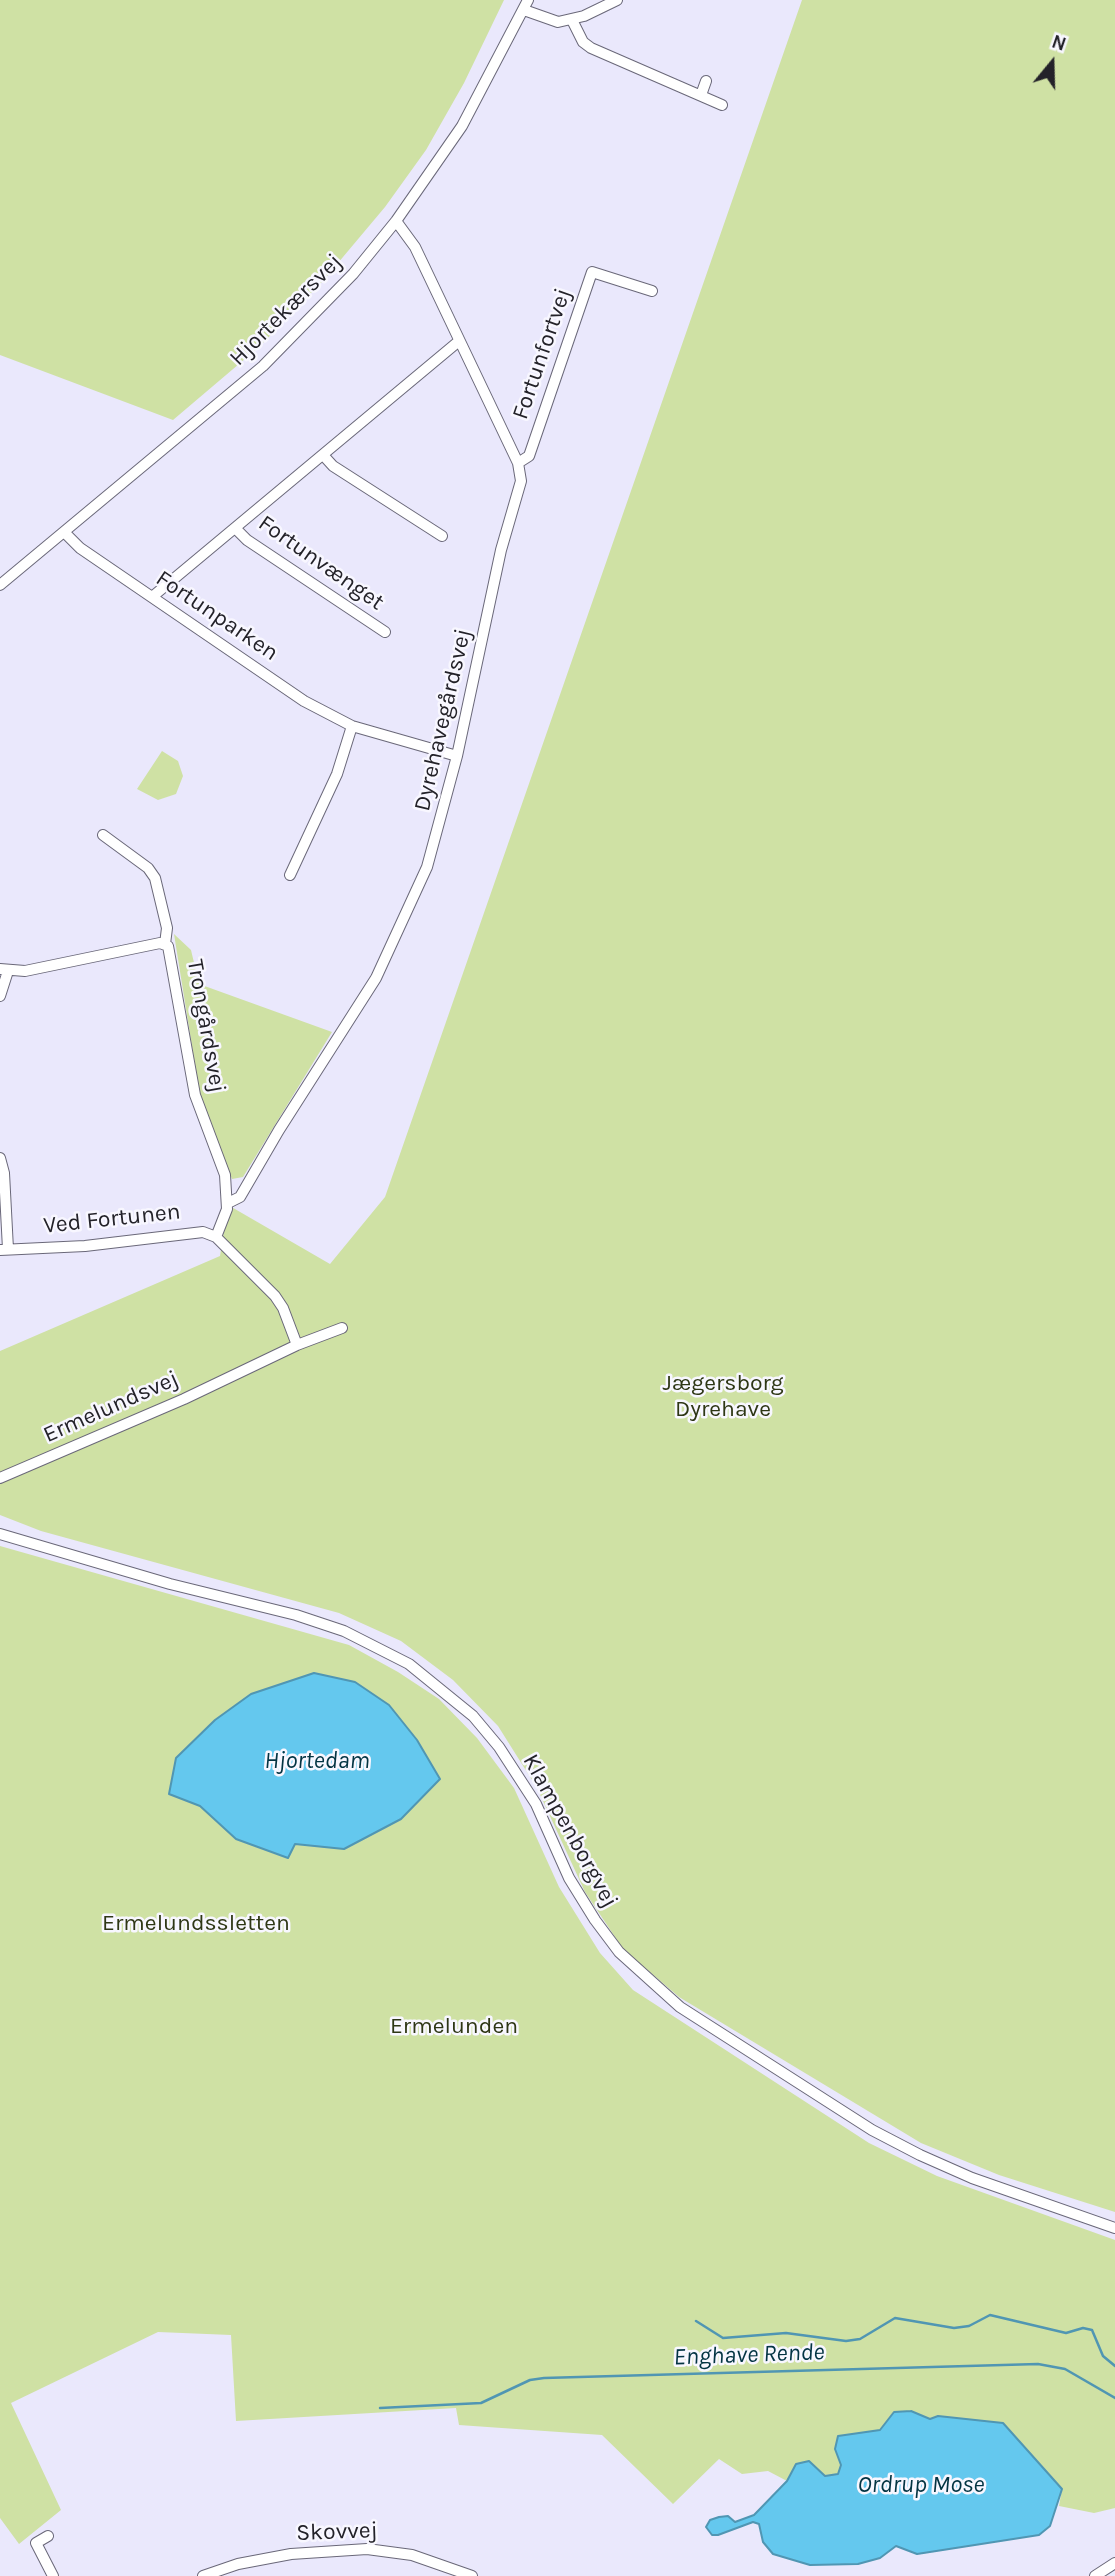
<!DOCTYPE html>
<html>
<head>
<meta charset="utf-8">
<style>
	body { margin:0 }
	#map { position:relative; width:1115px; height:2576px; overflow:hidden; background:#eae8fc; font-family:Karla,sans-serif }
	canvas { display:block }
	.north { position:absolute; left:1017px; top:28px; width:70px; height:70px; -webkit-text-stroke:5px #f8f7ff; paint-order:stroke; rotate:19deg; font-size:19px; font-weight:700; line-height:28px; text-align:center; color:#232229 }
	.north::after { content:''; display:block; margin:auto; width:24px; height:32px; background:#232229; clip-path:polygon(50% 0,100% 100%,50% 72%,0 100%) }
</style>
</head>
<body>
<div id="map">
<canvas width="1115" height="2576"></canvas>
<div class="north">N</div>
</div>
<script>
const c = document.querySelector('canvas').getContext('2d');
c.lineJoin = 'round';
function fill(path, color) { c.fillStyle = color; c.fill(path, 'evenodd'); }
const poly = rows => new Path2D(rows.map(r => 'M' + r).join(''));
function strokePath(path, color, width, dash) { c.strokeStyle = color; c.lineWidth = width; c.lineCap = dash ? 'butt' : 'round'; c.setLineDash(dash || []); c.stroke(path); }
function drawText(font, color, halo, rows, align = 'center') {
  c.font = font + ' Karla,sans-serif'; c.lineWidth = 5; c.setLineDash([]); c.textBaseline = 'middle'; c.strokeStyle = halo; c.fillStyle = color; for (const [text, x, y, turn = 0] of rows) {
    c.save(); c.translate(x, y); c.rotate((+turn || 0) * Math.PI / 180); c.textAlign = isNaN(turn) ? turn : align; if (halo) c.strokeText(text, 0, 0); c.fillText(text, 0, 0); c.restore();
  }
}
const green = poly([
	[0,0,504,0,464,83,426,150,385,207,322,282,259,347,173,420,0,355],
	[802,0,1115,0,1115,2212,999,2175,921,2143,679,1997,623,1949,585,1892,537,1788,498,1726,453,1680,401,1641,339,1613,41,1531,0,1515,0,1351,220,1256,228,1205,330,1264,385,1197],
	[162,751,178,761,183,776,176,794,158,800,137,789],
	[174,934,191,950,199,984,332,1032,243,1177,232,1179,202,1109],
	[0,1546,349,1645,398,1672,439,1699,477,1738,514,1788,559,1887,600,1953,633,1990,869,2143,937,2176,1115,2240,1115,2508,1094,2513,1059,2506,1062,2489,1002,2423,938,2416,930,2419,894,2412,880,2430,838,2436,835,2449,841,2465,838,2474,825,2476,796,2464,787,2481,768,2471,742,2474,719,2459,673,2504,602,2435,459,2425,456,2408,236,2421,231,2335,158,2332,11,2403,61,2510,19,2544,0,2518]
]);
const water = poly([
	[314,1673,355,1682,389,1705,417,1740,440,1779,401,1819,344,1849,295,1844,288,1858,236,1839,200,1806,169,1794,176,1758,215,1720,251,1694,314,1673],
	[911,2411,930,2419,938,2416,1003,2423,1062,2489,1050,2526,1039,2535,917,2554,896,2546,880,2558,858,2564,810,2565,773,2554,763,2542,759,2524,753,2522,718,2535,712,2535,706,2527,710,2520,719,2517,728,2516,735,2522,754,2515,787,2481,796,2464,809,2461,825,2476,838,2474,841,2465,835,2449,838,2436,880,2430,894,2412,911,2411]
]);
const stream = poly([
	[696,2321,723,2338,786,2333,846,2341,860,2339,895,2318,954,2328,969,2326,990,2315,1066,2333,1083,2328,1092,2330,1103,2356,1115,2366],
	[380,2408,481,2403,530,2380,544,2378,1038,2364,1065,2369,1115,2398]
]);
const minor = poly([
	[524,10,558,22,584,16,617,0],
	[572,20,583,42,591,48,722,105],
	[701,95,706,81],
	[323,455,333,466,442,536],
	[518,463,529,456,592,272,652,291],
	[235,528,247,540,385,632],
	[64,532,80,548,304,701,352,726,457,756],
	[0,585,263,366,353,274,396,221,462,126,528,0],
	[152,597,459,341],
	[103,835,148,868,155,878,167,928,165,944],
	[290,875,337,774,352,726],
	[0,969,25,971,160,943,168,946,195,1095,225,1175,227,1209,216,1237],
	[0,996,8,971],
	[0,1158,4,1173,8,1249],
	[228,1203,240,1197,279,1130,376,978,427,867,457,756,501,550,521,481,518,463,415,247,396,221],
	[0,1250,85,1246,203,1232,216,1237,275,1296,283,1308,297,1345],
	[0,1478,184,1399,297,1345,342,1328],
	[0,1534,170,1584,296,1615,344,1631,409,1664,473,1716,499,1747,536,1804,569,1878,595,1920,619,1952,680,2007,872,2130,920,2155,972,2178,1115,2228],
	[48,2536,36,2543,53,2576],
	[203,2576,238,2564,291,2554,367,2549,412,2555,472,2576],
	[1095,2576,1115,2563]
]);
const streetNames = [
	["Hjortekærsvej",286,310,-45],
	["Fortunfortvej",542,354,-71],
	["Fortunvænget",321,563,35],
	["Fortunparken",217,616,34],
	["Dyrehavegårdsvej",443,720,-77],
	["Trongårdsvej",206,1026,80],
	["Ved Fortunen",112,1219,-6],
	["Ermelundsvej",111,1407,-24],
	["Klampenborgvej",570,1831,61],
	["Skovvej",337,2532,-2]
];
const parkNames = [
	["Jægersborg",723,1383],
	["Dyrehave",723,1409],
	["Ermelundssletten",196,1923],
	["Ermelunden",454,2026]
];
const waterNames = [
	["Hjortedam",317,1761],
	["Enghave Rende",749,2355,-2],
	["Ordrup Mose",921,2485]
];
fill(green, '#cfe1a4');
fill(water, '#64c8ee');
strokePath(water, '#5096b3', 2);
strokePath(stream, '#5096b3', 2.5);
strokePath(minor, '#6a6879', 12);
strokePath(minor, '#fff', 10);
drawText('23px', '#232229', '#f8f7ff', streetNames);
drawText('23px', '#2e3715', '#f8f7ff', parkNames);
drawText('italic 24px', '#033443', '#f8f7ff', waterNames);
</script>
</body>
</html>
